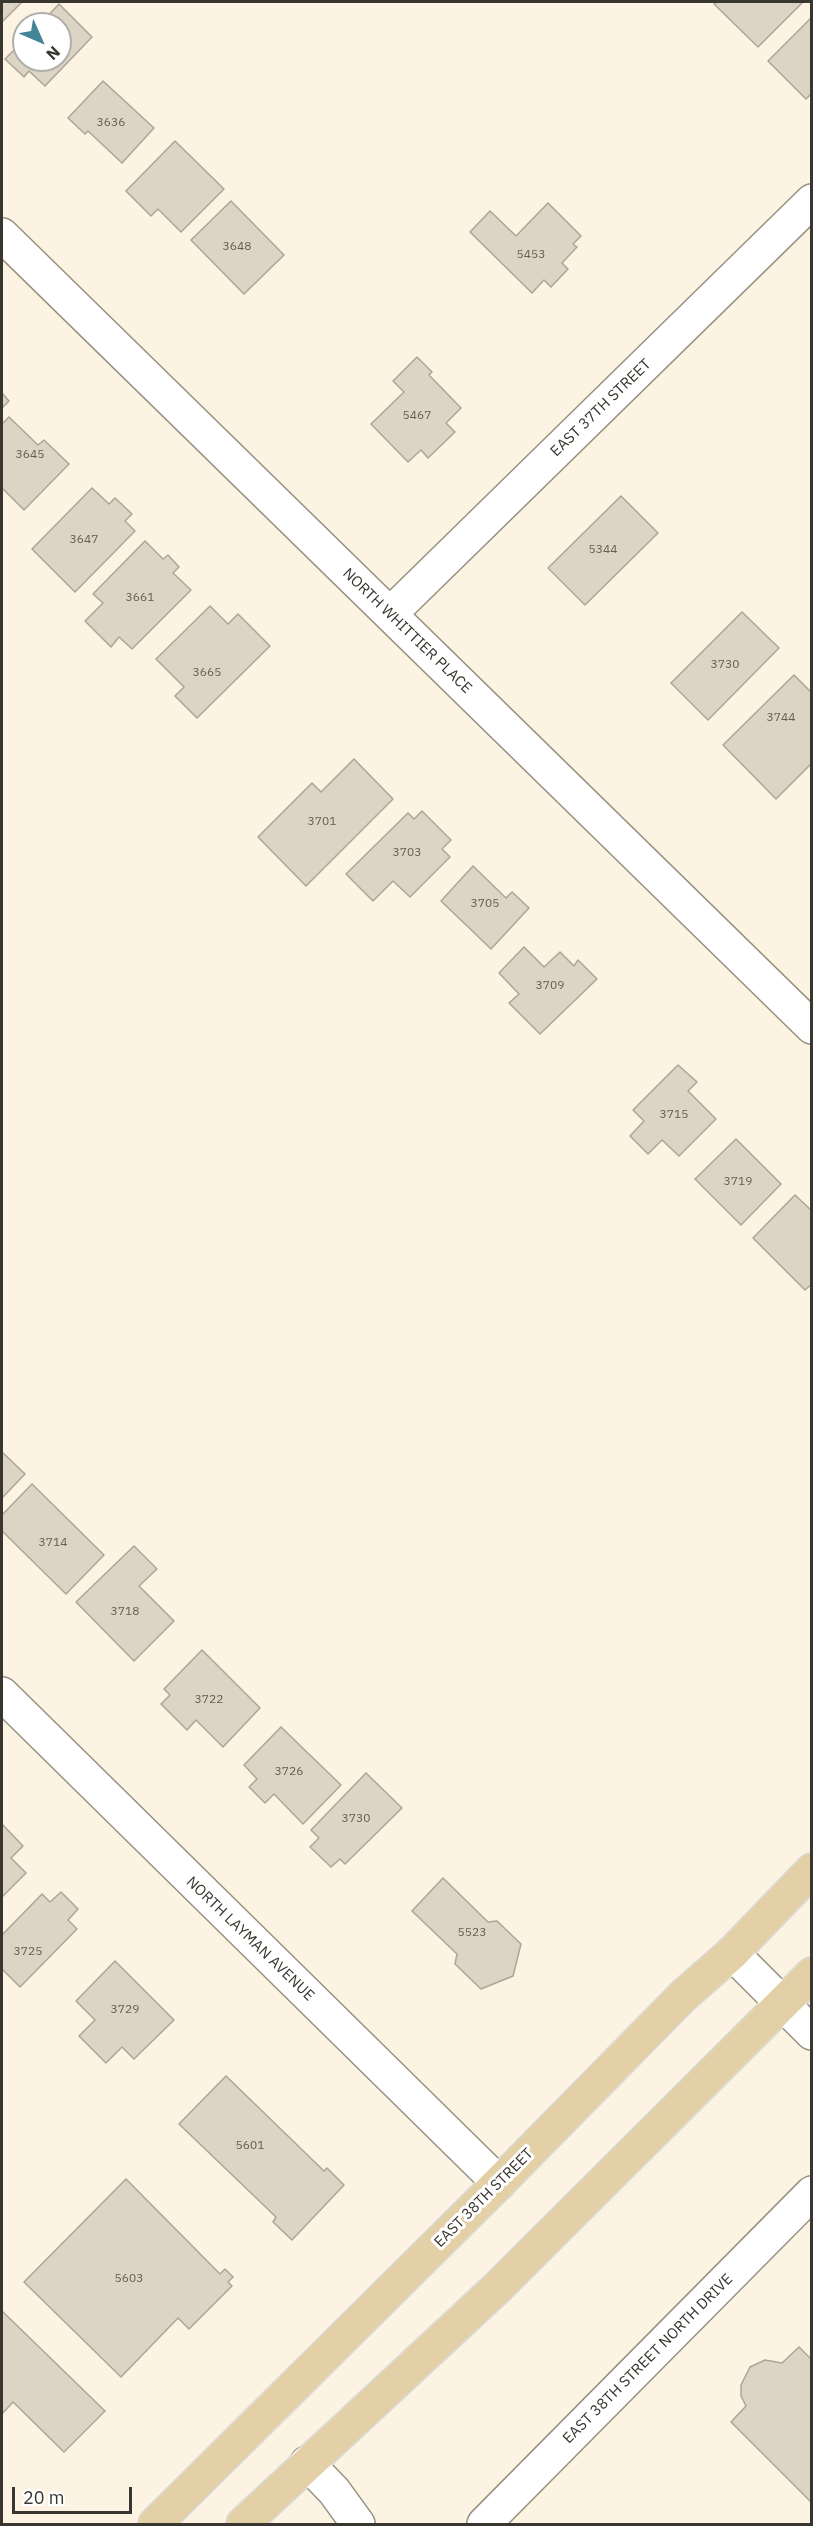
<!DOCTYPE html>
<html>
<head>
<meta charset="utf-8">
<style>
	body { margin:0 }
	#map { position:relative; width:813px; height:2526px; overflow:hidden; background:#fcf3e3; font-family:"IBM Plex Sans",sans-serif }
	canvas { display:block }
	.frame { position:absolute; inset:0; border:3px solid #39362f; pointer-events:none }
	.north { position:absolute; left:12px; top:12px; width:60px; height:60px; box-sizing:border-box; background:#fff; border:2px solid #b0afac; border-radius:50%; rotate:135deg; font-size:16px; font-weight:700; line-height:24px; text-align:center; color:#39362f }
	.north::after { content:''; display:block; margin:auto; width:21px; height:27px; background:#438596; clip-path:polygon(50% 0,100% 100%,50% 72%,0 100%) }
	.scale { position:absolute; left:12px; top:2487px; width:120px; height:27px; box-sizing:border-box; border:3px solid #39362f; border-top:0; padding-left:8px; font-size:18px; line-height:21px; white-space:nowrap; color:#39362f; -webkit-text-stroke:4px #fff; paint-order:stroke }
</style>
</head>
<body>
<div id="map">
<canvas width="813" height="2526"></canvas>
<div class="frame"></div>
<div class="north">N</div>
<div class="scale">20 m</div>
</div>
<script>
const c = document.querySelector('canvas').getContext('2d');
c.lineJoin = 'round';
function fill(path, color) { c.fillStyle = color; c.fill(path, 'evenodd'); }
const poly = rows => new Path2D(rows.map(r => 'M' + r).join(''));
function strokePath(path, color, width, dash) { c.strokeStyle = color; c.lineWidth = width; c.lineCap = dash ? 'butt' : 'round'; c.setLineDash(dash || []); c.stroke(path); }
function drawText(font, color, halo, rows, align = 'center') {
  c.font = font + ' "IBM Plex Sans",sans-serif'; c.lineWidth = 6; c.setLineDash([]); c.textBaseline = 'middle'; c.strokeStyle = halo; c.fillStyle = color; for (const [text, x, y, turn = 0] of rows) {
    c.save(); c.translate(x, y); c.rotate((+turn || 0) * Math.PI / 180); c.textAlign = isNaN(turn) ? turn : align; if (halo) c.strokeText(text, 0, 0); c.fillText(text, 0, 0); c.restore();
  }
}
const building = poly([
	[2,2,22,2,2,22,2,2],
	[717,2,803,2,758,47,714,4,717,2],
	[59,4,92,37,45,86,29,71,24,77,5,59,24,40,24,60,60,60,60,24,40,24,59,4],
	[812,17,812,93,806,99,768,61,812,17],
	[103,81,154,128,122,163,88,131,85,134,68,118,103,81],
	[175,141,224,189,181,232,158,209,151,216,126,191,175,141],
	[231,201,284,255,244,294,191,240,231,201],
	[548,203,581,236,573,244,577,247,562,263,568,269,551,287,544,280,532,293,470,232,490,211,516,236,548,203],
	[417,357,432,372,429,375,461,408,446,423,455,432,428,458,421,450,408,462,371,424,404,392,393,381,417,357],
	[2,393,9,401,2,408,2,393],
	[9,417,38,445,44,440,69,464,24,510,2,488,2,424,9,417],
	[92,488,109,504,115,498,132,514,125,521,135,531,75,592,32,549,92,488],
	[621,496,658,533,585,605,548,568,621,496],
	[145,541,163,559,168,555,179,567,173,573,191,590,132,649,119,637,111,647,85,621,103,603,93,594,145,541],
	[210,606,228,624,238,614,270,646,197,718,175,696,184,687,156,659,210,606],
	[742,612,779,648,708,720,671,683,742,612],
	[794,675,810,691,812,689,812,763,776,799,723,745,794,675],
	[354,759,393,799,306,886,258,837,312,783,321,792,354,759],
	[422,811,451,840,442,849,450,857,410,897,393,881,373,901,346,874,408,813,414,819,422,811],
	[473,866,506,898,512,892,529,908,491,949,441,901,473,866],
	[524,947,544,967,560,952,574,966,578,960,597,979,540,1034,509,1003,519,994,499,973,524,947],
	[678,1065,697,1082,688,1091,716,1119,679,1156,662,1140,648,1154,630,1136,644,1121,633,1110,678,1065],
	[736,1139,781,1184,741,1225,695,1179,736,1139],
	[795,1195,812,1211,812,1284,805,1290,753,1238,795,1195],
	[2,1452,25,1474,2,1498,2,1452],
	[32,1484,104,1555,66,1594,2,1531,2,1515,32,1484],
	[134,1546,157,1569,139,1586,174,1621,134,1661,76,1602,134,1546],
	[202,1650,260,1708,223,1747,196,1720,187,1730,161,1704,170,1695,164,1689,202,1650],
	[281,1727,341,1785,303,1824,274,1794,265,1803,249,1787,257,1779,244,1765,281,1727],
	[366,1773,402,1808,345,1864,340,1859,331,1867,310,1847,319,1838,311,1830,366,1773],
	[2,1824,23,1846,11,1858,26,1873,2,1897,2,1824],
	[443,1878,488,1922,497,1921,521,1944,513,1976,481,1989,455,1964,457,1954,412,1911,443,1878],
	[61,1892,78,1909,68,1920,77,1929,20,1987,2,1969,2,1935,42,1894,50,1902,61,1892],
	[115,1961,174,2020,134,2059,122,2047,106,2063,79,2036,95,2020,76,2001,115,1961],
	[226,2076,324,2171,327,2168,344,2185,292,2240,273,2222,276,2217,179,2124,226,2076],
	[126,2179,220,2274,225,2269,233,2277,228,2282,232,2286,189,2329,178,2318,121,2377,24,2282,126,2179],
	[2,2311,105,2411,64,2452,13,2402,2,2414,2,2311],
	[799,2347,812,2360,812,2503,731,2422,746,2406,741,2396,741,2385,750,2367,765,2360,782,2363,799,2347]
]);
const minor = poly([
	[2,235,812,1027],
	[390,614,812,201],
	[2,1694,499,2183],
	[732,1953,812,2033],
	[307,2463,334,2491,358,2524],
	[484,2524,812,2193]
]);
const major = poly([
	[155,2524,499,2183,683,1996,732,1953,812,1870],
	[243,2524,497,2288,812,1974]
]);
const numberNames = [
	["3636",111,123],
	["3648",237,247],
	["5453",531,255],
	["5467",417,416],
	["3645",30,455],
	["3647",84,540],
	["5344",603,550],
	["3661",140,598],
	["3730",725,665],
	["3665",207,673],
	["3744",781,718],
	["3701",322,822],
	["3703",407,853],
	["3705",485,904],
	["3709",550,986],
	["3715",674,1115],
	["3719",738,1182],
	["3714",53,1543],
	["3718",125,1612],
	["3722",209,1700],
	["3726",289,1772],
	["3730",356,1819],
	["5523",472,1933],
	["3725",28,1952],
	["3729",125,2010],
	["5601",250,2146],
	["5603",129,2279]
];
const streetNames = [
	["EAST 37TH STREET",601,408,-44],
	["NORTH WHITTIER PLACE",407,631,44],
	["NORTH LAYMAN AVENUE",250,1939,44],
	["EAST 38TH STREET",484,2198,-45],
	["EAST 38TH STREET NORTH DRIVE",648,2359,-45]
];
fill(building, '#dcd4c4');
strokePath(building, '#ada596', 1.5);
strokePath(minor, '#989182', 36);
strokePath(major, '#dbdbda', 36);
strokePath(minor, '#fff', 33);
strokePath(major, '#e4d0a7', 33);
drawText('12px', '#625e54', null, numberNames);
drawText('15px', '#39362f', '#fff', streetNames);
</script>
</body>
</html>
